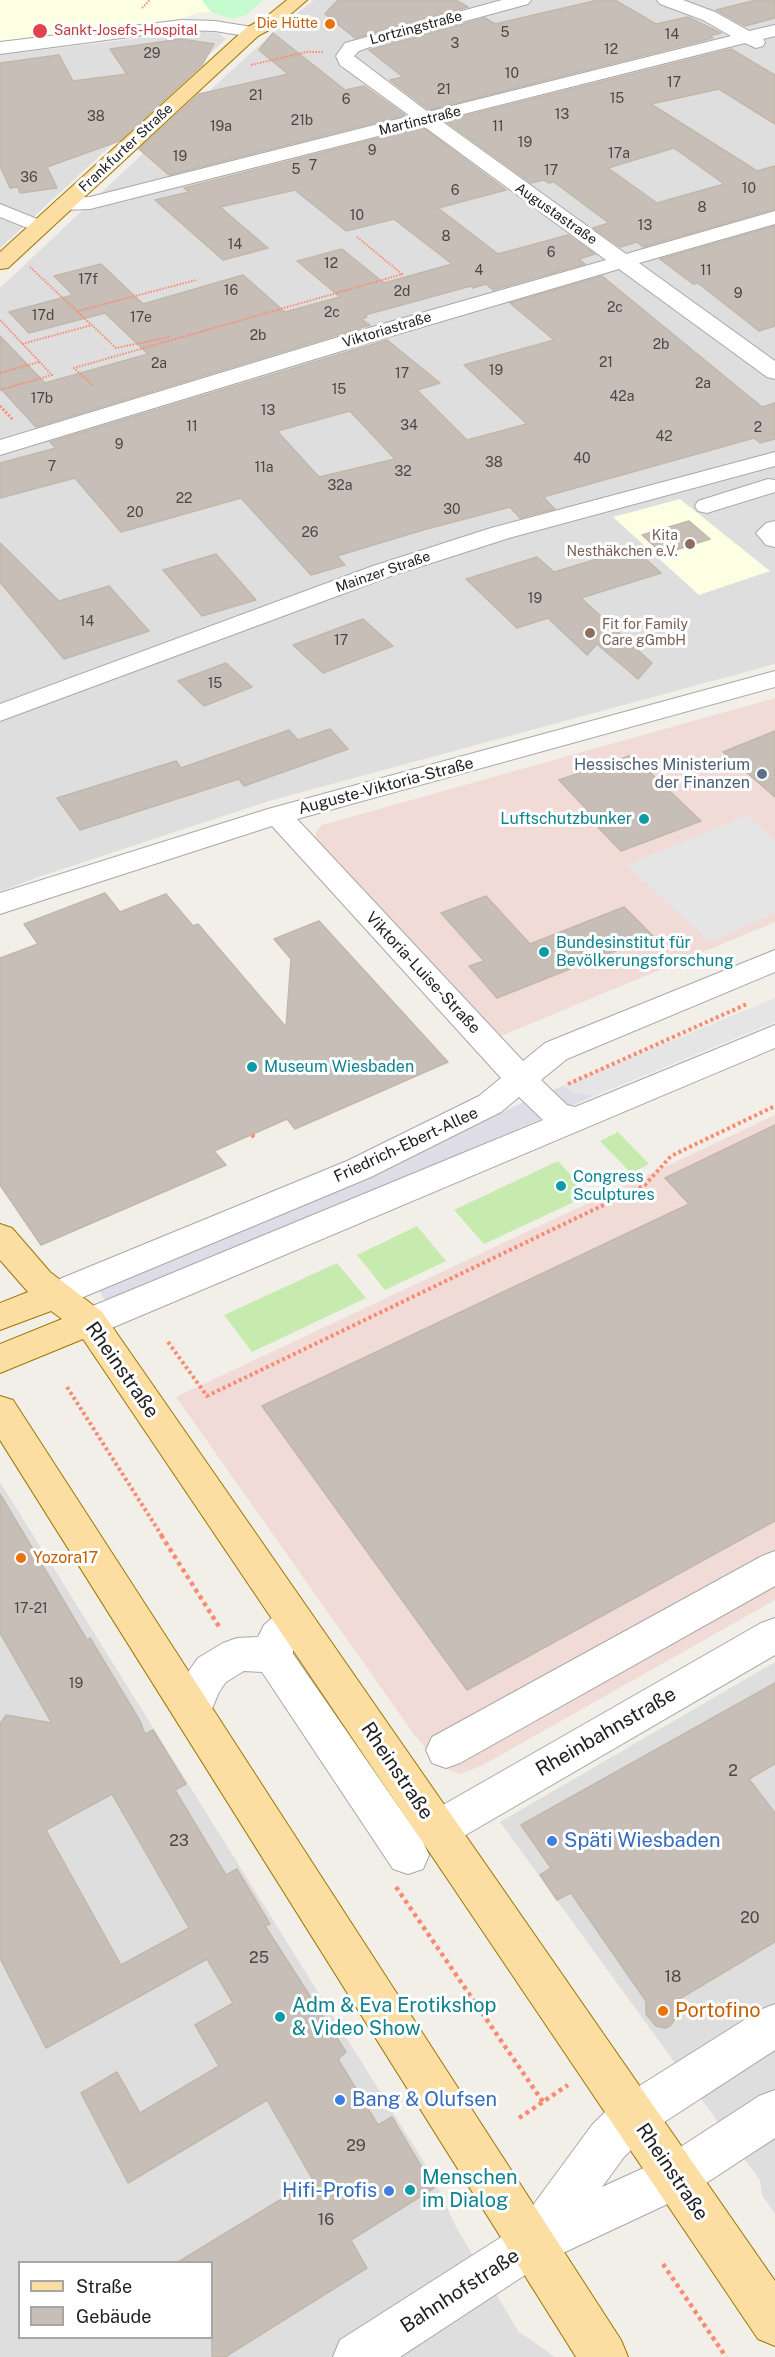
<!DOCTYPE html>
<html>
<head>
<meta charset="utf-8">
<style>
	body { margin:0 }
	#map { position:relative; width:775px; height:2357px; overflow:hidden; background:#f1efe8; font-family:"Public Sans",sans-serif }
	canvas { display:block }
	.legend { position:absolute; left:18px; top:2261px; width:195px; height:78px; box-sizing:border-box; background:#fff; border:2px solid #a6a6a6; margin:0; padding:8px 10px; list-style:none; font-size:18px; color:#212121 }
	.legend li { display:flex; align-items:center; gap:12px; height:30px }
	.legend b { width:30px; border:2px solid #a6a6a6 }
</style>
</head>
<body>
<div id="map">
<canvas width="775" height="2357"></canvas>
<ul class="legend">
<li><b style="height:8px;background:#fcdda2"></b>Straße</li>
<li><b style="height:16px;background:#c6beb7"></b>Gebäude</li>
</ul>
</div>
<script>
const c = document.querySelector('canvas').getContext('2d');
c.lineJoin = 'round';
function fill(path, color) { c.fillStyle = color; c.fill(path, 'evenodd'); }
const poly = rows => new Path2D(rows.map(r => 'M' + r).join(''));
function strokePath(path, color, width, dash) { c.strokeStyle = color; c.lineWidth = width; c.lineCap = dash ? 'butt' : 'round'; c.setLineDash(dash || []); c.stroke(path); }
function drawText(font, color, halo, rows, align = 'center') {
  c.font = font + ' "Public Sans",sans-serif'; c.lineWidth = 6; c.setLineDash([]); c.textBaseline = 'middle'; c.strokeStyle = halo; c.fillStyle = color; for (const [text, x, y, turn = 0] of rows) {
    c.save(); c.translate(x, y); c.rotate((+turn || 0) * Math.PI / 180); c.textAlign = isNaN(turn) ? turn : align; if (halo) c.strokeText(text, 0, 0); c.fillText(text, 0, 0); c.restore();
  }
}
const residential = poly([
	[314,0,775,0,775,664,269,801,38,877,0,892,0,288,221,80,275,31],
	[198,31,219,33,226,39,0,248,0,55],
	[0,1482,432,2175,456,2227,518,2331,555,2357,0,2357],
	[20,2262,212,2262,212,2338,20,2338],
	[775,1662,775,2214,762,2195,760,2180,500,1822]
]);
const commercial = poly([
	[775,698,775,922,501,1036,318,841,315,834,322,825],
	[775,1115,775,1600,483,1765,461,1774,441,1767,413,1733,176,1397]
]);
const education = poly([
	[0,0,202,0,211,12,197,13,180,19,0,41],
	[680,499,770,571,699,595,613,517]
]);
const grass = poly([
	[618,1132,649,1164,631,1173,600,1141],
	[558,1161,589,1195,484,1244,454,1210],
	[417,1226,446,1261,385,1290,357,1255],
	[337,1263,366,1298,252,1352,224,1315]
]);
const park = poly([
	[202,0,263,0,248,14,233,19,211,12]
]);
const parking = poly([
	[747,815,775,840,775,913,709,942,627,865],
	[775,998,775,1022,594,1096,575,1093,562,1086]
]);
const plaza = poly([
	[562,1086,575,1093,594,1096,108,1305,97,1287]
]);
const building = poly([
	[338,0,456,0,468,7,355,38,325,14,338,0],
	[598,0,615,0,656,24,688,17,721,33,709,36,713,38,429,110,390,80,403,77,369,50,485,18,495,24,598,0],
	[756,0,775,0,775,18,745,26,716,10,756,0],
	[273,33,345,90,364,86,405,115,169,175,139,149,199,94,288,74,259,50,273,33],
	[181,39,214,44,202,65,119,141,47,167,57,188,20,193,18,187,10,188,0,166,0,63,59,55,73,81,127,74,110,49,181,39],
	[731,49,775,75,775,124,719,89,651,104,757,171,775,166,775,209,643,247,637,242,620,247,593,228,609,223,554,182,549,183,544,180,531,183,445,121,731,49],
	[674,148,724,184,657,203,608,168,674,148],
	[422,127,506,190,438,208,498,254,568,235,595,254,579,259,585,264,493,290,486,284,473,288,471,286,365,315,367,317,361,319,370,325,36,427,0,388,0,336,45,383,148,354,105,313,29,333,9,312,73,295,54,276,101,264,143,304,243,275,285,312,340,297,297,261,342,249,384,283,452,264,394,219,346,231,295,190,220,207,268,248,223,260,155,200,189,192,184,188,422,127],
	[775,226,775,326,759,331,698,283,693,284,660,259,775,226],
	[602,276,762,407,775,403,775,439,760,443,754,438,543,497,555,509,539,513,520,518,510,507,423,530,337,556,345,565,311,575,241,498,121,532,75,478,0,498,0,463,56,448,50,442,387,340,440,383,417,390,467,440,527,424,464,365,554,340,510,303,602,276],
	[350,411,395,459,319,477,277,431,350,411],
	[689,521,710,539,663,554,642,535,689,521],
	[0,543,59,601,109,586,149,631,64,659,0,582,0,543],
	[634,548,661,573,581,598,652,663,638,679,597,644,587,655,548,618,517,628,466,579,537,557,554,572,634,548],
	[216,554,256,600,202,616,163,570,216,554],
	[363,619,393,646,323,673,293,645,363,619],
	[226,663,252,687,204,706,178,681,226,663],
	[330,729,348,749,244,786,239,779,80,830,57,798,176,761,181,768,289,730,298,740,330,729],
	[775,731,775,797,723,752,775,731],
	[632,755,701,821,621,851,587,816,592,815,559,780,632,755],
	[105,893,120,912,166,894,193,926,198,924,286,1027,291,959,274,939,319,921,448,1062,295,1129,287,1119,214,1151,226,1165,41,1245,0,1185,0,958,38,944,24,924,105,893],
	[486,896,530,944,624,907,653,936,497,998,469,966,484,961,441,913,486,896],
	[775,1125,775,1521,467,1690,262,1406,689,1204,665,1178,775,1125],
	[0,1494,87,1640,90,1638,140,1721,145,1734,153,1730,186,1784,175,1790,226,1875,237,1869,270,1924,265,1926,346,2052,338,2059,378,2125,392,2117,434,2188,351,2240,367,2268,225,2357,212,2357,212,2262,178,2262,313,2180,267,2100,128,2183,81,2093,117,2072,140,2113,219,2066,195,2025,233,2003,207,1959,46,2048,0,1958,0,1724,6,1715,52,1723,0,1633,0,1494],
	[112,1794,189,1928,121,1965,46,1830,112,1794],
	[775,1683,775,1764,749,1779,775,1813,775,1942,681,1998,679,2013,670,2026,665,2028,656,2026,646,2014,646,2001,571,1893,557,1900,540,1875,551,1868,521,1825,775,1683]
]);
const pathFar3 = poly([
	[142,8,150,0],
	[251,65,306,52,323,52],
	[357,237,402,274],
	[30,267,116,348,169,337],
	[78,311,196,280],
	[0,320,52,375,0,390],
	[22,344,92,325],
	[0,373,39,362],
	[92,385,74,368,403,274]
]);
const pathFar2 = poly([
	[0,406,13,420]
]);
const pathFar1 = poly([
	[568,1084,747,1004],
	[252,1135,256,1139],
	[168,1342,207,1396,645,1185,671,1156,775,1106],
	[67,1387,162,1536]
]);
const path = poly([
	[161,1535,220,1628],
	[396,1887,543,2102],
	[519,2118,568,2085],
	[663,2264,726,2357]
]);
const minor = poly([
	[502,0,531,0,528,4,370,47,359,51,354,56,428,112,731,36,703,20,660,4,657,0,683,0,715,12,749,31,775,25,775,36,763,39,765,42,763,46,756,48,745,43,440,120,626,254,775,211,775,224,639,263,775,361,775,379,767,377,619,269,371,342,0,455,0,440,355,332,606,260,422,125,90,209,64,210,57,208,54,204,57,200,64,198,90,197,410,116,340,65,336,56,345,43,502,0],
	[182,20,215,21,258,28,261,32,258,36,252,37,215,31,182,30,0,54,0,42,182,20],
	[0,204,47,223,50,227,47,231,40,233,0,217,0,204],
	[775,452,775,466,509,538,391,576,0,721,0,704,373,566,491,528,775,452],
	[768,479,775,480,775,492,707,513,698,511,695,506,698,501,768,479],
	[775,521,775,547,766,545,756,533,766,523,775,521],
	[775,671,775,687,297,819,523,1061,545,1043,775,950,775,972,567,1059,541,1080,567,1105,575,1107,775,1025,775,1048,102,1332,90,1335,78,1332,73,1322,78,1312,543,1120,519,1097,501,1112,371,1177,69,1303,57,1307,45,1303,40,1294,45,1285,347,1161,479,1096,501,1078,272,826,0,914,0,893,268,809,775,671],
	[775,1551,775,1586,460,1763,446,1768,432,1763,426,1750,432,1737,762,1556,775,1551],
	[295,1605,309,1610,314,1622,309,1634,293,1648,293,1654,419,1836,416,1830,422,1817,761,1623,775,1618,775,1655,452,1843,437,1849,424,1844,429,1855,423,1869,408,1874,393,1869,262,1672,244,1671,226,1682,219,1692,206,1723,192,1729,178,1723,172,1711,188,1672,198,1658,223,1643,237,1638,258,1637,264,1625,281,1610,295,1605],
	[775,2004,775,2050,649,2132,624,2157,602,2187,659,2161,759,2096,775,2090,775,2138,691,2193,548,2260,400,2357,333,2357,340,2340,517,2227,592,2125,617,2100,760,2010,775,2004]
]);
const major = poly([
	[287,0,307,0,278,25,258,36,8,268,0,269,0,252,246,28,266,17,287,0],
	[0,1224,12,1228,50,1272,102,1312,775,2281,775,2346,758,2339,83,1339,0,1373,0,1344,62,1319,51,1311,0,1330,0,1303,28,1292,0,1260,0,1224],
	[0,1396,13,1400,621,2340,628,2357,576,2357,0,1440,0,1396]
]);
const markers = [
	[330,24,6,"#e8710a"],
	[40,31,8,"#e0444e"],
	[690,544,6,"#8d6e63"],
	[590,633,6,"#8d6e63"],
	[762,774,6,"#5c6f8a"],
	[644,819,6,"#0f9aa8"],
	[544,952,6,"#0f9aa8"],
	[252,1067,6,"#0f9aa8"],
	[561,1186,6,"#0f9aa8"],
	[21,1558,6,"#e8710a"],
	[552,1841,6,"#3f7fe0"],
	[663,2011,6,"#e8710a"],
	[280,2017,6,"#0f9aa8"],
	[340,2100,6,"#3f7fe0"],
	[410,2190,6,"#0f9aa8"],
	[389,2191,6,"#3f7fe0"]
];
const farFoodnames = [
	["Die Hütte",318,24]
];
const farStreetnames = [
	["Lortzingstraße",416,28,-15],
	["Martinstraße",420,121,-14],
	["Frankfurter Straße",126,148,-43],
	["Augustastraße",556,214,35],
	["Viktoriastraße",387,330,-17],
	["Mainzer Straße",383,572,-19]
];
const farHealthnames = [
	["Sankt-Josefs-Hospital",54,31]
];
const numberNames = [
	["5",505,33],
	["14",672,35],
	["3",455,44],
	["12",611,50],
	["29",152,54],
	["10",512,74],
	["17",674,83],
	["21",444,90],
	["21",256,96],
	["15",617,99],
	["6",346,100],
	["13",562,115],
	["38",96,117],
	["21b",302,121],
	["19a",221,127],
	["11",498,127],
	["19",525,143],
	["9",372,151],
	["17a",619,154],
	["19",180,157],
	["7",313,166],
	["5",296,170],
	["17",551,171],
	["36",29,178],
	["10",749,189],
	["6",455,191],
	["8",702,208],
	["10",357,216],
	["13",645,226],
	["8",446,237],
	["14",235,245],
	["6",551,253],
	["12",331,264],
	["4",479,271],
	["11",706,271],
	["17f",88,280],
	["16",231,291],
	["2d",402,292],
	["9",738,294],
	["2c",615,308],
	["2c",332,313],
	["17d",43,316],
	["17e",141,318],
	["2b",258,336],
	["2b",661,345],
	["21",606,363],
	["2a",159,364],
	["19",496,371],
	["17",402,374],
	["2a",703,384],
	["15",339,390],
	["42a",622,397],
	["17b",42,399],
	["13",268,411],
	["34",409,426],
	["11",192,427],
	["2",758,428],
	["42",664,437],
	["9",119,445],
	["40",582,459],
	["38",494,463],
	["7",52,467],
	["11a",264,468],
	["32",403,472],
	["32a",340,486],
	["22",184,499],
	["30",452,510],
	["20",135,513],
	["26",310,533],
	["19",535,599],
	["14",87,622],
	["17",341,641],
	["15",215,684],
	["17-21",31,1609],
	["19",76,1684]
];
const farEducationnames = [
	["Kita",678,536],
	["Nesthäkchen e.V.",678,552],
	["Fit for Family",602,625,"left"],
	["Care gGmbH",602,641,"left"]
];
const serviceNames = [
	["Hessisches Ministerium",750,765],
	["der Finanzen",750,783]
];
const streetNames = [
	["Auguste-Viktoria-Straße",386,786,-15],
	["Viktoria-Luise-Straße",423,973,47],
	["Friedrich-Ebert-Allee",406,1145,-25]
];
const cultureNames = [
	["Luftschutzbunker",632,819,"right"],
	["Bundesinstitut für",556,943],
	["Bevölkerungsforschung",556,961],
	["Museum Wiesbaden",264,1067],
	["Congress",573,1177],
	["Sculptures",573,1195]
];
const foodNames = [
	["Yozora17",33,1558]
];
const nearNumbernames = [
	["2",733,1771],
	["23",179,1841],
	["20",750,1918],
	["25",259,1958],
	["18",673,1977],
	["29",356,2146],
	["16",326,2220]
];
const nearStreetnames = [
	["Rheinstraße",122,1370,55],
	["Rheinbahnstraße",606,1732,-30],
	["Rheinstraße",397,1771,56],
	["Rheinstraße",672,2172,56],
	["Bahnhofstraße",460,2291,-33]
];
const nearShopnames = [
	["Späti Wiesbaden",564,1841],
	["Bang & Olufsen",352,2100],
	["Hifi-Profis",377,2191,"right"]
];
const nearCulturenames = [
	["Adm & Eva Erotikshop",292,2006],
	["& Video Show",292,2029],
	["Menschen",422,2178],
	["im Dialog",422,2201]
];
const nearFoodnames = [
	["Portofino",675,2011]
];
fill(residential, '#dfdede');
fill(commercial, '#f1dbd7');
fill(education, '#fdffe3');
fill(grass, '#c7ebae');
fill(park, '#c6facf');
fill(parking, '#e5e5e5');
fill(plaza, '#dddce7');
fill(building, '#c6beb7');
strokePath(building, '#c3b7aa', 1.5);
strokePath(minor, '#a8a8a8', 2);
strokePath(major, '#9e7700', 2);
strokePath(pathFar3, '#fa8a70', 2, [1.5, 1.5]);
strokePath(pathFar2, '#fa8a70', 3, [2, 2]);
strokePath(pathFar1, '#fa8a70', 4, [3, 3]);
strokePath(path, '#fa8a70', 4.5, [4, 4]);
fill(minor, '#fff');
fill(major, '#fcdda2');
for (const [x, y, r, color] of markers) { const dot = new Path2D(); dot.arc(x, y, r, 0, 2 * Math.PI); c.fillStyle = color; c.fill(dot); strokePath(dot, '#fff', 2); }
drawText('14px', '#c56008', '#fff', farFoodnames, 'right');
drawText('14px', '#212121', '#fff', farStreetnames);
drawText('14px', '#be3a42', '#fff', farHealthnames, 'left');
drawText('14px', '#4a4846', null, numberNames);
drawText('14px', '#785e54', '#fff', farEducationnames, 'right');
drawText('16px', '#4e5e75', '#fff', serviceNames, 'right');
drawText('16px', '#212121', '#fff', streetNames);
drawText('16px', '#0d838f', '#fff', cultureNames, 'left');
drawText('16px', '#c56008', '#fff', foodNames, 'left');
drawText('16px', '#4a4846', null, nearNumbernames);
drawText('20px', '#212121', '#fff', nearStreetnames);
drawText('20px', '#366cbe', '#fff', nearShopnames, 'left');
drawText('20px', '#0d838f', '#fff', nearCulturenames, 'left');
drawText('20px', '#c56008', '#fff', nearFoodnames, 'left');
</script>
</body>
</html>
